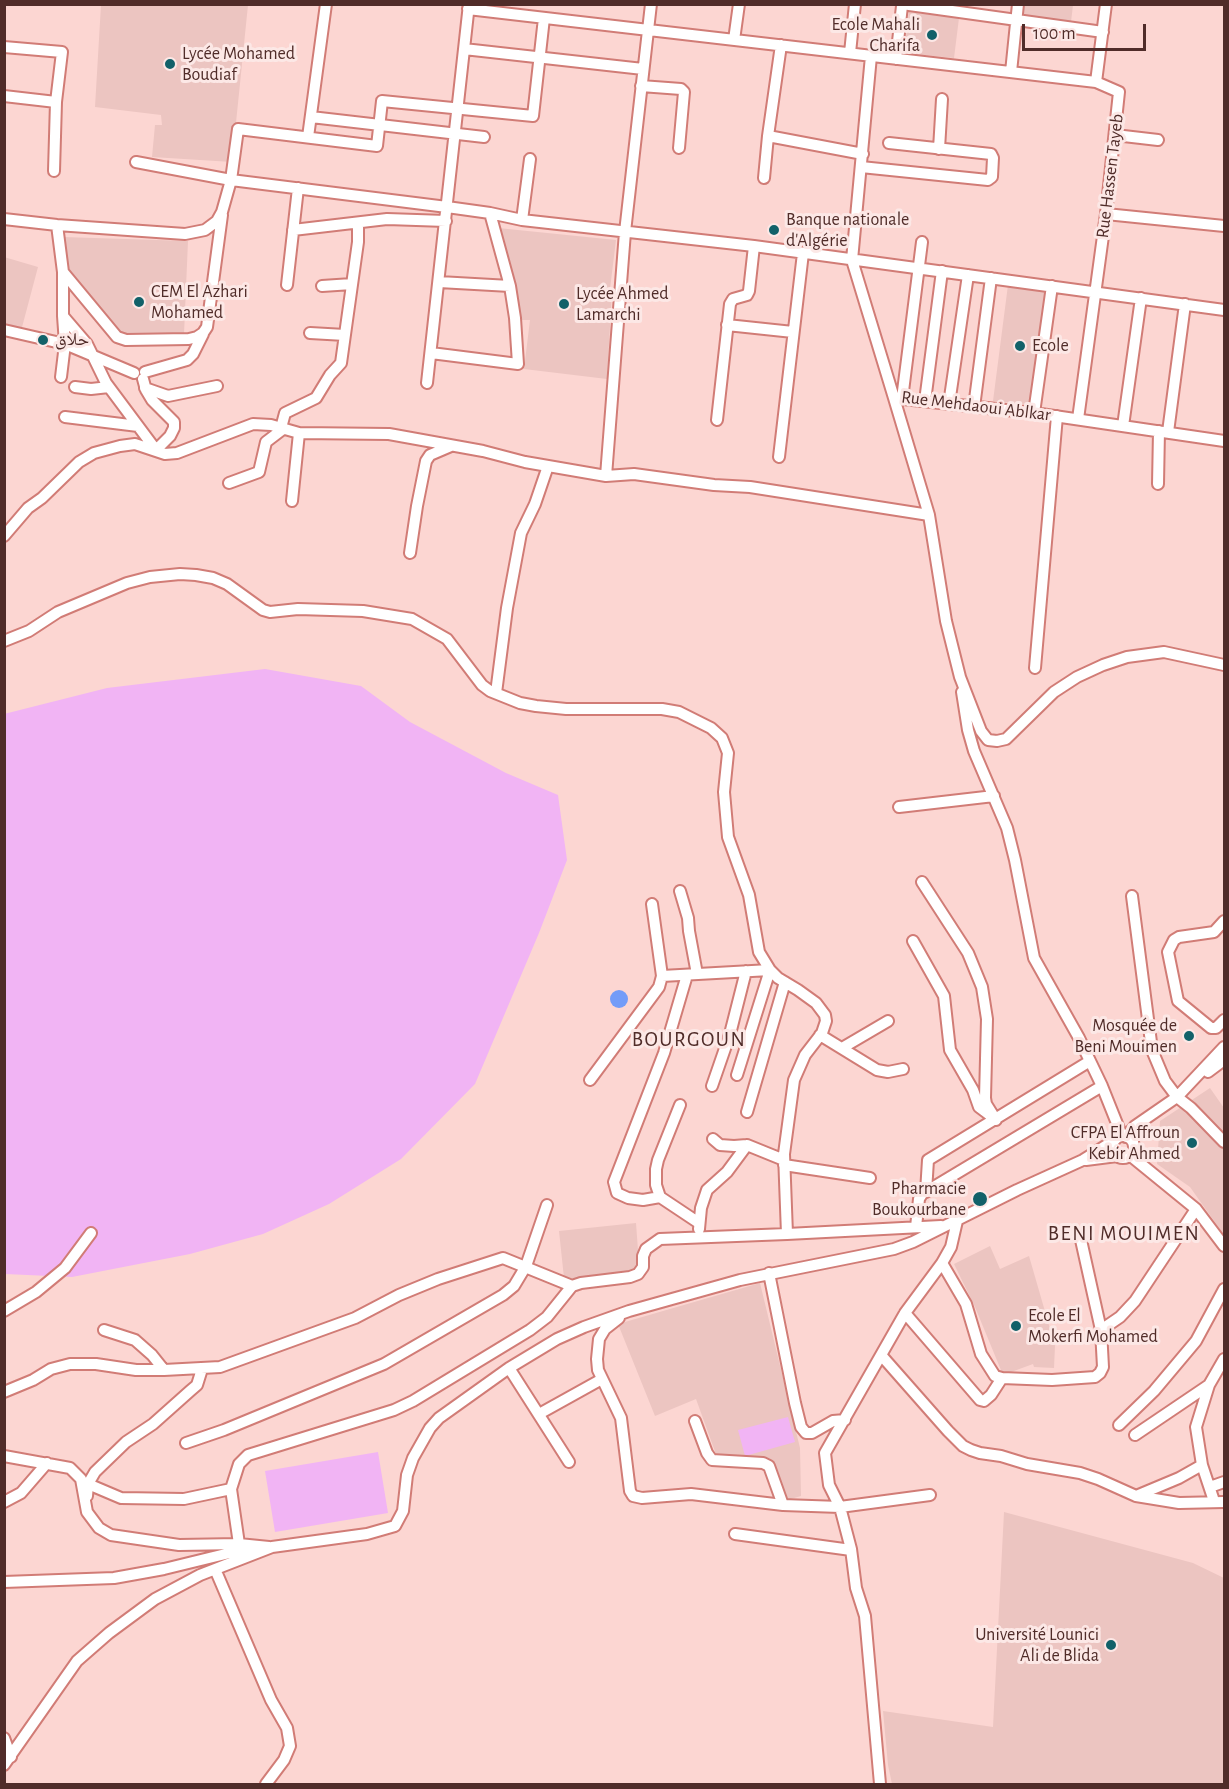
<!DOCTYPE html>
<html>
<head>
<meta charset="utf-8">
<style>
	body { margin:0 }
	#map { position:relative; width:1229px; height:1789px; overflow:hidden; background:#fcd6d2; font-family:"Alegreya Sans",sans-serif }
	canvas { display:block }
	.frame { position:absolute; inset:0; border:6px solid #502c29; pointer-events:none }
	.scale { position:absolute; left:1022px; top:24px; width:124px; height:27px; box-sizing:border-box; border:3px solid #502c29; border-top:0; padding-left:8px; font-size:18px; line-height:21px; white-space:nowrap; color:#502c29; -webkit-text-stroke:4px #fce8e6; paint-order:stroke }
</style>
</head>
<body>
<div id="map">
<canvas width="1229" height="1789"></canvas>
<div class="frame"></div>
<div class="scale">100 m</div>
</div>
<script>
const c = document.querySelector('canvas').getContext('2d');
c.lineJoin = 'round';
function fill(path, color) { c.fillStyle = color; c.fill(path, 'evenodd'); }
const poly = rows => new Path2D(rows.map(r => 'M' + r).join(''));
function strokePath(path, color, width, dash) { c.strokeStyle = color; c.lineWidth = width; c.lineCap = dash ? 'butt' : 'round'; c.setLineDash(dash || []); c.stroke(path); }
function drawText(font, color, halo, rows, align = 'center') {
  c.font = font + ' "Alegreya Sans","Noto Naskh Arabic",sans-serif'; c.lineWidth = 6; c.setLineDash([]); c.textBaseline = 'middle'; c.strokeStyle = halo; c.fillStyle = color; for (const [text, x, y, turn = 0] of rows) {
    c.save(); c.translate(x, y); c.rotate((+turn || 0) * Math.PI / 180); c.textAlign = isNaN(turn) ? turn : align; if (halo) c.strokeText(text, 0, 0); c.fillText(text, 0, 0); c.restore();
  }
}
const built = poly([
	[101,5,248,5,232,162,152,157,155,125,162,125,161,115,95,107],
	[1024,5,1073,5,1071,22,1023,15],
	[909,12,959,18,954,58,904,53],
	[498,228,616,240,610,289,612,290,607,379,524,369,530,320,520,320],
	[63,237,188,241,184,334,120,333,67,271],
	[4,257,38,267,21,331,5,327],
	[1008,285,1048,291,1031,405,993,401],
	[1210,1088,1224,1108,1224,1235,1190,1187,1157,1164,1160,1121],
	[636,1223,639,1264,635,1272,568,1282,564,1278,559,1231],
	[990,1246,1000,1269,1029,1256,1055,1346,1054,1368,1034,1367,1033,1364,1003,1375,975,1307,954,1264],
	[760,1283,800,1448,801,1496,787,1500,770,1460,717,1457,696,1399,655,1416,618,1324],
	[1004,1512,1193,1563,1224,1578,1224,1784,892,1784,888,1765,883,1711,993,1727]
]);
const green = poly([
	[265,669,361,686,410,722,506,773,558,795,567,860,539,933,475,1084,401,1159,329,1204,263,1234,190,1254,72,1277,5,1274,4,714,107,688],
	[788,1417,795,1442,745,1456,738,1430],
	[378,1452,388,1513,275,1532,265,1471]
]);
const water = poly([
	'610 999a9 9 0 1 1 18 0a9 9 0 1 1-18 0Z'
]);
const street = poly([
	[902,4,1103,32],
	[468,9,1096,82,1119,92,1106,214,1078,419],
	[734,40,739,4],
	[781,45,768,136,863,154],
	[4,47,62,52,56,102,54,171],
	[464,49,643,69],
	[850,53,855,4],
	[871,56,852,260,894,398,1034,413,1224,441],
	[896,59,902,6],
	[1011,72,1018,4],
	[1096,82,1106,4],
	[641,86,681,89,684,92,679,148],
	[4,96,56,102],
	[311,117,484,137],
	[1115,135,1158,140],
	[308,137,326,4],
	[939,149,942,99],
	[136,162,231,180,447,207,490,213,522,220,754,246,1224,310],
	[861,167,988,180,992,177,993,158,991,154,889,143],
	[764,178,768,136],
	[1106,214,1224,226],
	[4,219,57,225,185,234,205,230,217,221,222,212,231,180,238,129,377,146,382,101,533,116,544,18],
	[522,220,530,159],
	[57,225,63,272,63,316,87,344,106,383,153,446,159,450],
	[293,230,387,219,446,221],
	[63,272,117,337,126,340,189,339,197,337,203,333,207,327,222,215],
	[439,282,510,286],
	[287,285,298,188],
	[322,286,352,284],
	[727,325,793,332],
	[4,330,65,344,134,373],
	[310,333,345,335],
	[431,353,518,364,515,318,510,286,490,213],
	[145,372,187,360,193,354,203,334],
	[61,377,65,344,63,316],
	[143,379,146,390,152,400,174,422,174,428,170,436,157,449],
	[427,383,469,4],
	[75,387,91,389,109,387],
	[145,388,168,396,217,386],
	[894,398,929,515,946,621,960,677,981,731,988,740,997,741,1006,739,1054,692,1077,677,1103,665,1127,657,1164,652,1224,665],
	[902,399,922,242],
	[925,401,942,271],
	[949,404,968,275],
	[974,407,991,278],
	[1034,413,1052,286],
	[65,417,138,426],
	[717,420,730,304,733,299,747,295,749,291,754,246],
	[1123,426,1141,298],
	[281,428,285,413,316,398,330,375,341,363,358,242,358,223],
	[1168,432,1185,304],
	[779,457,803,253],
	[606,476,625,232,651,4],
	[229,483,259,472,266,442,283,429],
	[1158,484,1159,431],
	[292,501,299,433],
	[4,536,28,508,42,498,79,462,94,453,120,446,135,444,165,454,177,453,253,424,271,425,299,433,389,434,483,451,525,462,606,476,634,474,714,485,750,487,929,515],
	[410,553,417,506,426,461,430,455,451,446],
	[4,641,29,631,58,612,127,583,150,577,180,574,196,575,213,578,227,584,263,610,270,612,298,609,363,611,412,619,447,639,482,685,490,691,520,703,536,706,566,709,662,709,679,712,711,728,722,738,728,753,724,792,728,837,749,895,759,952,770,970,778,978,798,990,816,1003,825,1015,826,1021,822,1033,805,1055,794,1080,784,1154,787,1234],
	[1035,668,1057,416],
	[962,692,968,730,974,751,1007,828,1015,860,1034,958,1079,1038,1102,1086,1122,1136],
	[496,693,507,608,521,533,535,504,548,466],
	[899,807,994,796],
	[922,882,968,953,982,987,987,1019,985,1098,986,1104,996,1120],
	[680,891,688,918,689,931,697,974],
	[1132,896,1152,1050,1165,1081,1177,1097,1191,1108,1224,1142],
	[1224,921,1214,932,1179,937,1174,940,1168,952,1178,1001,1211,1028,1216,1028,1224,1020],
	[913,941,944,996,950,1050,973,1090,979,1107,991,1116],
	[662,976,770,970,737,1075],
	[820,1035,877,1070,888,1072,903,1069],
	[842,1048,888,1021],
	[1208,1072,1224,1060],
	[590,1080,659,987,662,976,652,904],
	[712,1086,730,1034,746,971],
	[680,1105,658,1160,656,1169,656,1185,660,1197,699,1223],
	[747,1112,785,982],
	'1112 1147a11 11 0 1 1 22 0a11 11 0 1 1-22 0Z',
	[1126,1137,1135,1126,1177,1097,1224,1047],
	[713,1139,720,1145,734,1146,747,1145,784,1160],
	[1131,1156,1196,1209,1224,1246],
	[1086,1160,1117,1156],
	[784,1165,870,1178],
	[926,1192,928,1160,1090,1061],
	[660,1197,643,1200,628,1198,617,1193,614,1182,664,1053,687,975],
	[916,1227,919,1199,922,1194,1102,1086],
	[699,1229,701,1208,707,1190,727,1172,747,1145],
	[942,1263,966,1304,981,1354,995,1376,1002,1378,1052,1380,1095,1377,1100,1373,1103,1367,1101,1330,1081,1240],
	[769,1273,795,1403,801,1427,806,1433,812,1433,833,1421,845,1420],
	[4,1311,36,1292,65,1268,91,1233],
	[905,1313,980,1400,984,1401,991,1395,1002,1378],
	[619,1318,605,1329,599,1339,597,1359,598,1370,621,1418,630,1491,633,1496,642,1498,691,1494,783,1505,840,1507,930,1495],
	[104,1330,135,1340,152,1355,164,1370],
	[1101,1330,1120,1317,1135,1301,1196,1209],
	[881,1355,948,1431,963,1446,971,1450,980,1453,1001,1456,1027,1464,1080,1473,1098,1479,1136,1496,1179,1503,1224,1502],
	[509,1368,569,1462],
	[4,1392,33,1380,51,1369,70,1364,96,1364,136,1370,164,1370,220,1367,355,1318,399,1295,438,1279,503,1258,572,1286],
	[539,1414,602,1379],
	[695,1421,707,1453,712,1460,763,1463,769,1466,783,1505],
	[1119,1425,1154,1391,1196,1341,1224,1289],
	[1135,1435,1209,1385],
	[186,1443,224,1430,384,1364,503,1295,514,1286,526,1266,547,1205],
	[4,1456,70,1468,81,1479,87,1512,99,1528,111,1535,179,1545,239,1544,269,1547],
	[88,1484,121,1498,184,1499,231,1489],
	[1210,1487,1224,1482],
	[87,1496,88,1484,95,1472,126,1442,153,1424,190,1391,197,1385,202,1369],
	[1136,1496,1179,1478,1202,1465],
	[1214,1501,1202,1465,1196,1427,1209,1385,1224,1359],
	[4,1502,21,1493,47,1463],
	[735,1534,851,1550],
	[239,1544,231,1489,239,1464,248,1455,394,1410,413,1401,530,1330,547,1317,572,1286,581,1283,630,1277,638,1274,643,1267,643,1256,646,1249,660,1239,787,1234,941,1226],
	[215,1569,271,1700,287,1728,290,1746,284,1760,266,1784],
	[4,1582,114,1578,164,1569,250,1548],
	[4,1738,11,1757],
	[4,1765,77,1661,109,1633,155,1599,200,1575,272,1547,367,1534,395,1526,403,1511,407,1475,413,1458,430,1428,439,1418,509,1368,557,1339,584,1327,629,1311,740,1280,894,1249,913,1242,1017,1190,1083,1160,1115,1140],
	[880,1784,865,1616,856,1588,851,1549,840,1507,829,1485,825,1453,905,1313,942,1263,951,1247,957,1221]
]);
const markers = [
	[932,35,6,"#126169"],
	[170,64,6,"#126169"],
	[774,230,6,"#126169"],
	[139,302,6,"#126169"],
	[564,304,6,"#126169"],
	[43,340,6,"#126169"],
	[1020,346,6,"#126169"],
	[1189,1036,6,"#126169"],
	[1192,1143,6,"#126169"],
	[980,1199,8,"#126169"],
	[1016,1326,6,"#126169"],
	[1111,1645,6,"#126169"]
];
const poiNames = [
	["Ecole Mahali",920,25,"right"],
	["Charifa",920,46,"right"],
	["Lycée Mohamed",182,54],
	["Boudiaf",182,75],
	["Banque nationale",786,220],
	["d'Algérie",786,241],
	["CEM El Azhari",151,292],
	["Mohamed",151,313],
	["Lycée Ahmed",576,294],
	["Lamarchi",576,315],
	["حلاق",55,340],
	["Ecole",1032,346],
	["Mosquée de",1177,1026,"right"],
	["Beni Mouimen",1177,1047,"right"],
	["CFPA El Affroun",1180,1133,"right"],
	["Kebir Ahmed",1180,1154,"right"],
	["Pharmacie",966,1189,"right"],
	["Boukourbane",966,1210,"right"],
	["Ecole El",1028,1316],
	["Mokerfi Mohamed",1028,1337],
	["Université Lounici",1099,1635,"right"],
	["Ali de Blida",1099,1656,"right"]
];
const streetNames = [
	["Rue Hassen Tayeb",1110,176,-83],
	["Rue Mehdaoui Ablkar",976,406,7]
];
const quarterNames = [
	["BOURGOUN",689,1040],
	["BENI MOUIMEN",1124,1234]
];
fill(built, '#ecc5c1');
fill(green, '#f1b4f4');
fill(water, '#739cf8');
strokePath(street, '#d17c76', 14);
strokePath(street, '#fff', 10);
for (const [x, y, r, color] of markers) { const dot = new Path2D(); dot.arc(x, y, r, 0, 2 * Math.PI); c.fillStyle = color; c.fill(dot); strokePath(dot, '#fce8e6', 2); }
drawText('18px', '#502c29', '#fce8e6', poiNames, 'left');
drawText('18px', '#502c29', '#fce8e6', streetNames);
c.letterSpacing = '1.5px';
drawText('21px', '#502c29', '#fce8e6', quarterNames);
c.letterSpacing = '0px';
</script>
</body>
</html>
